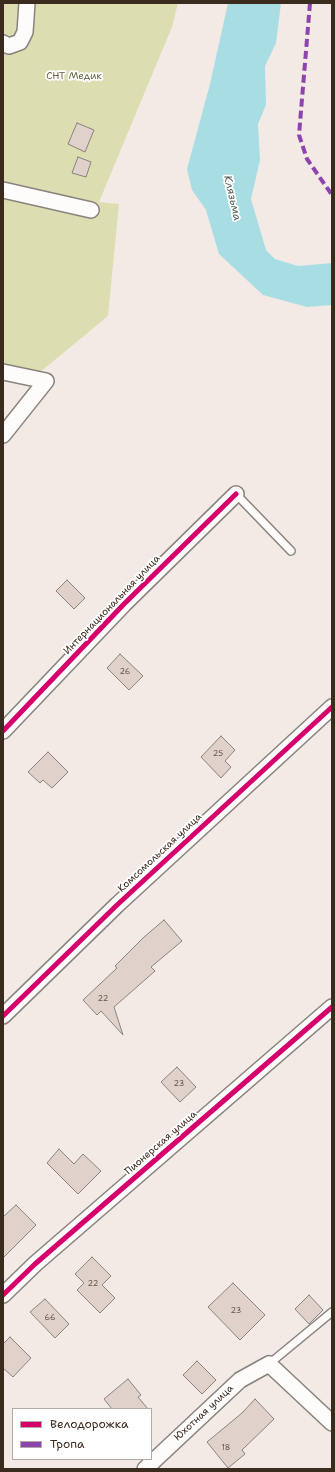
<!DOCTYPE html>
<html>
<head>
<meta charset="utf-8">
<style>
	body { margin:0 }
	#map { position:relative; width:335px; height:1472px; overflow:hidden; background:#f3eae6; font-family:"Shantell Sans",sans-serif }
	canvas { display:block }
	.frame { position:absolute; inset:0; border:4px solid #3b2a1e; pointer-events:none }
	.legend { position:absolute; left:12px; top:1408px; width:140px; height:52px; box-sizing:border-box; background:#fff; border:1px solid #b1aaa5; margin:0; padding:5px 7px; list-style:none; font-size:12px; color:#3b2a1e }
	.legend li { display:flex; align-items:center; gap:8px; height:20px }
	.legend b { width:20px; border:1px solid #b1aaa5 }
</style>
</head>
<body>
<div id="map">
<canvas width="335" height="1472"></canvas>
<div class="frame"></div>
<ul class="legend">
<li><b style="height:5px;background:#d6006c"></b>Велодорожка</li>
<li><b style="height:5px;background:#8e44ad"></b>Тропа</li>
</ul>
</div>
<script>
const c = document.querySelector('canvas').getContext('2d');
c.lineJoin = 'round';
function fill(path, color) { c.fillStyle = color; c.fill(path, 'evenodd'); }
const poly = rows => new Path2D(rows.map(r => 'M' + r).join(''));
function strokePath(path, color, width, dash) { c.strokeStyle = color; c.lineWidth = width; c.lineCap = dash ? 'butt' : 'round'; c.setLineDash(dash || []); c.stroke(path); }
function drawText(font, color, halo, rows, align = 'center') {
  c.font = font + ' "Shantell Sans",sans-serif'; c.lineWidth = 3.5; c.setLineDash([]); c.textBaseline = 'middle'; c.strokeStyle = halo; c.fillStyle = color; for (const [text, x, y, turn = 0] of rows) {
    c.save(); c.translate(x, y); c.rotate((+turn || 0) * Math.PI / 180); c.textAlign = isNaN(turn) ? turn : align; if (halo) c.strokeText(text, 0, 0); c.fillText(text, 0, 0); c.restore();
  }
}
const green = poly([
	[3,3,178,3,172,27,99,202,119,204,108,316,39,373,3,365]
]);
const water = poly([
	[228,3,281,3,276,43,265,66,266,105,258,124,260,160,251,199,266,250,275,259,298,266,332,263,332,305,307,307,263,295,219,254,206,210,192,190,187,169,210,84]
]);
const building = poly([
	[77,123,94,130,85,152,68,144,77,123],
	[78,157,91,162,86,177,72,173,78,157],
	[67,580,85,598,74,609,56,591,67,580],
	[120,654,143,676,129,690,107,668,120,654],
	[221,736,235,750,225,761,231,767,221,778,201,757,221,736],
	[48,752,68,772,52,788,43,780,40,783,28,772,48,752],
	[164,920,182,941,151,967,155,971,114,1007,123,1035,101,1011,97,1015,83,1000,117,968,115,966,143,938,164,920],
	[177,1067,196,1087,180,1102,161,1082,177,1067],
	[59,1149,74,1164,83,1154,101,1171,78,1194,47,1163,59,1149],
	[16,1205,36,1225,3,1258,3,1217,16,1205],
	[92,1257,111,1276,102,1285,115,1298,100,1313,77,1290,84,1283,75,1274,92,1257],
	[233,1283,265,1315,240,1340,208,1307,233,1283],
	[309,1295,323,1310,309,1324,295,1309,309,1295],
	[45,1299,69,1324,55,1338,30,1312,45,1299],
	[10,1337,31,1358,13,1377,3,1368,3,1344,10,1337],
	[197,1361,216,1380,202,1394,183,1375,197,1361],
	[128,1379,141,1395,138,1397,148,1409,112,1409,104,1399,128,1379],
	[255,1399,274,1419,242,1450,245,1454,228,1468,207,1442,242,1413,255,1399]
]);
const service = poly([
	[236,494,291,551],
	[269,1364,332,1312]
]);
const minor = poly([
	[3,43,9,46,20,42,25,32,27,3],
	[3,190,91,210],
	[3,372,46,381,3,435],
	[3,731,124,604,236,494],
	[3,1016,117,905,332,707],
	[3,1295,35,1264,332,1007],
	[145,1469,240,1380,269,1364,332,1423]
]);
const quiet = poly([
	[310,3,299,135,307,159,332,195]
]);
const cycleway = poly([
	[3,731,124,604,236,494],
	[3,1016,117,905,332,707],
	[3,1295,35,1264,332,1007]
]);
const numberNames = [
	["26",125,672],
	["25",218,754],
	["22",103,999],
	["23",179,1084],
	["22",93,1284],
	["23",236,1311],
	["66",50,1318],
	["18",226,1448]
];
const parkNames = [
	["СНТ Медик",74,76]
];
const streetNames = [
	["Интернациональная улица",112,605,-46],
	["Комсомольская улица",160,853,-43],
	["Пионерская улица",161,1143,-41],
	["Юхотная улица",204,1413,-43]
];
const waterNames = [
	["Клязьма",232,198,77]
];
fill(green, '#dcdeb2');
fill(water, '#a8dee3');
fill(building, '#e0d1ca');
strokePath(building, '#89827d', 1);
strokePath(service, '#89827d', 10);
strokePath(minor, '#89827d', 18);
strokePath(service, '#fdfcfb', 7);
strokePath(minor, '#fdfcfb', 15);
strokePath(quiet, '#8e44ad', 4, [8, 4]);
strokePath(cycleway, '#d6006c', 5);
drawText('8px', '#645449', null, numberNames);
drawText('10px', '#665d3e', '#fff', parkNames);
drawText('10px', '#3b2a1e', '#fff', streetNames);
drawText('italic 11px', '#525f59', '#fff', waterNames);
</script>
</body>
</html>
